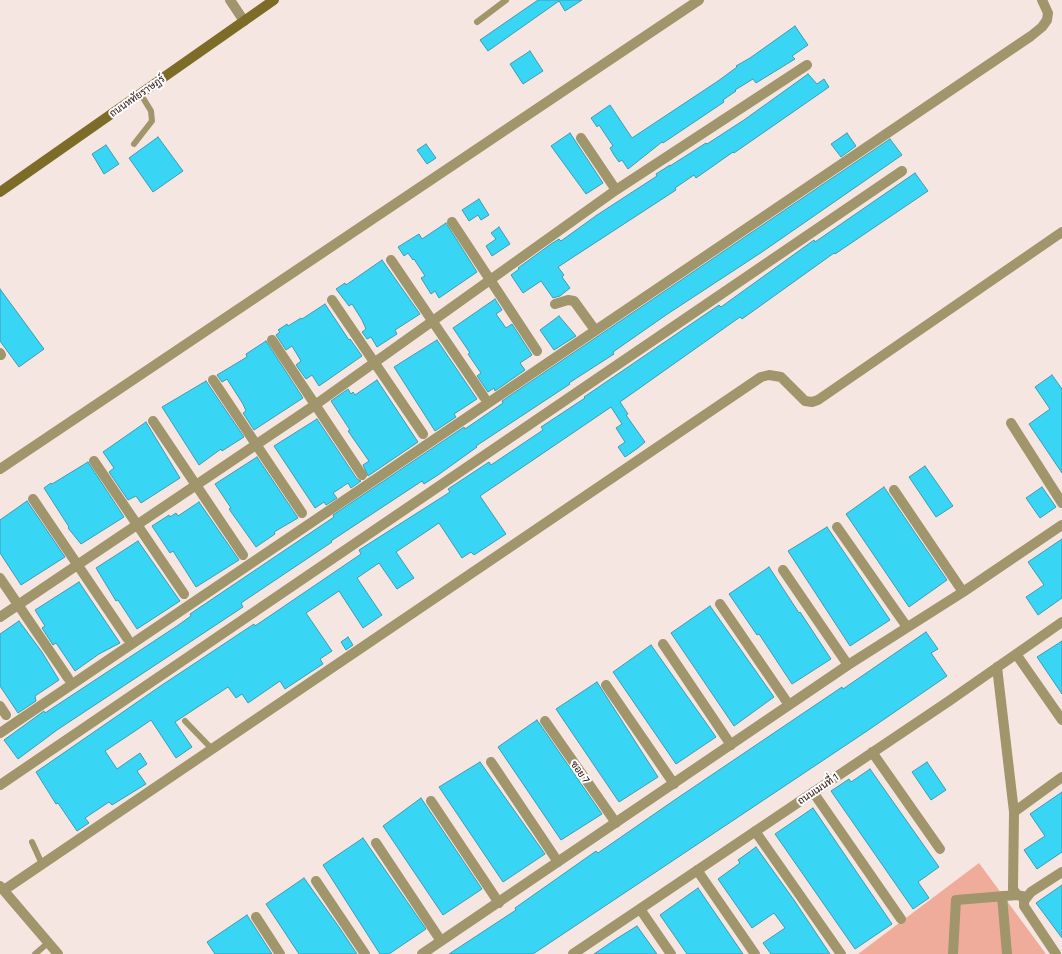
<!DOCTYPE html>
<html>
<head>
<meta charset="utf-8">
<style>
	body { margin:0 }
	canvas { display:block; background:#f6e6e2 }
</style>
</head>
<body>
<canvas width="1062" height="954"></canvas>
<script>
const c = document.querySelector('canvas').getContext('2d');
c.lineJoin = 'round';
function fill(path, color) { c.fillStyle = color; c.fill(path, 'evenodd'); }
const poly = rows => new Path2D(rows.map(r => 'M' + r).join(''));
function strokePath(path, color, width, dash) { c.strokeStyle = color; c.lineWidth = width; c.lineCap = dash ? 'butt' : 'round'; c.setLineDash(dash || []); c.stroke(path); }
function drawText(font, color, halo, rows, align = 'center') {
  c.font = font + ' Commissioner,Sarabun,sans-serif'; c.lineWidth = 4; c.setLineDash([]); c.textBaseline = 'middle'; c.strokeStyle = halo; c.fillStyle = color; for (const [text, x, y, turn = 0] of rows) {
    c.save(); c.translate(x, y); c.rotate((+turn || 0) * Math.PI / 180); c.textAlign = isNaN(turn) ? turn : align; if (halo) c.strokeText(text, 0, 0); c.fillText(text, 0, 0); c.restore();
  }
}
const green = poly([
	[979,863,1046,954,858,954]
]);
const building = poly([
	[538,0,582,0,565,11,559,1,488,51,480,40,538,0],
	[795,26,808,45,792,56,795,59,756,83,753,79,735,90,736,91,723,100,724,102,663,143,662,142,628,169,622,160,619,162,614,155,610,148,613,146,599,125,597,127,591,118,610,105,632,138,718,81,737,67,736,66,750,58,795,26],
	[530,51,543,71,523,84,510,64,530,51],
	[808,74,817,84,824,79,829,87,734,153,733,152,696,178,694,175,675,188,676,190,558,267,564,275,562,277,570,288,560,296,553,298,541,281,523,293,511,275,519,269,518,268,551,244,559,239,561,241,597,215,657,176,656,174,670,165,670,166,706,143,707,144,744,120,808,74],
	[570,133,603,183,586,194,551,146,570,133],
	[847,133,856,146,841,157,831,144,847,133],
	[158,137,183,171,153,192,129,158,158,137],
	[890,139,902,155,762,252,666,315,613,352,614,354,569,383,570,384,476,446,477,447,438,475,424,484,422,481,331,541,332,542,241,603,243,607,57,730,18,759,4,740,44,711,45,713,177,626,191,616,190,614,334,517,333,515,464,427,465,429,503,403,502,401,890,139],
	[426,144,436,158,427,164,417,150,426,144],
	[106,145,119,164,104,174,92,154,106,145],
	[915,173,928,191,835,254,834,253,742,319,740,317,620,402,628,414,626,415,645,442,638,448,625,457,618,447,625,442,616,428,622,424,611,407,480,496,506,534,474,555,471,552,462,558,439,523,396,552,414,578,397,589,379,563,357,578,382,615,363,628,339,591,306,613,332,651,320,659,323,664,285,689,280,681,248,703,242,694,236,698,228,687,175,722,192,747,176,758,151,720,135,731,105,751,117,769,140,753,147,764,137,771,146,784,112,805,109,802,85,818,89,823,77,831,58,803,56,804,36,772,162,685,254,624,255,626,361,554,359,550,450,492,448,489,489,462,491,465,543,430,541,427,585,398,584,397,719,305,721,307,814,240,815,242,915,173],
	[479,199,489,215,481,220,478,215,469,221,462,210,479,199],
	[446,223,477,272,439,298,435,291,431,294,421,278,425,276,414,259,413,260,408,253,404,256,398,247,419,234,422,239,446,223],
	[499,227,510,244,492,256,486,246,496,239,491,233,499,227],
	[382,260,420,314,395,330,397,334,377,347,371,337,367,339,362,332,366,329,362,320,352,304,349,306,336,289,345,283,346,285,382,260],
	[0,289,44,349,19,367,0,341,0,289],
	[495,299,502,310,496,314,506,328,512,324,532,355,520,363,525,370,495,391,494,388,488,392,477,376,481,373,468,354,470,353,453,328,495,299],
	[325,304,349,340,350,339,362,356,319,386,312,375,306,379,296,365,301,361,292,346,286,350,276,335,280,332,278,330,287,324,288,326,301,318,302,319,325,304],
	[559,316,576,336,554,350,540,330,559,316],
	[437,340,477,399,454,414,456,417,435,431,394,367,437,340],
	[266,341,303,398,254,430,243,413,246,411,243,404,227,379,222,382,217,375,247,357,246,354,266,341],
	[1052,375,1062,389,1062,473,1029,424,1050,409,1035,387,1052,375],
	[377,380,418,442,368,476,363,465,369,461,348,431,350,430,331,401,348,389,351,394,353,392,355,395,377,380],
	[206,381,244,437,222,451,221,449,199,465,162,407,206,381],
	[317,419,357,479,361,481,351,488,348,483,333,493,337,498,326,505,324,502,315,508,274,446,317,419],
	[146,422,180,478,141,503,136,496,128,500,109,472,114,468,103,452,146,422],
	[257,457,298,518,274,532,275,534,256,547,229,509,231,508,215,484,257,457],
	[88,462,124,517,81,544,68,528,69,527,44,488,51,483,52,484,88,462],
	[925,466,953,506,936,517,909,477,925,466],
	[884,487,947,580,909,607,846,514,884,487],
	[1042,487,1056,507,1040,518,1026,498,1042,487],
	[27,501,65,557,21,585,0,553,0,520,27,501],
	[199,502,239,560,196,587,173,551,170,553,152,526,169,515,170,517,176,513,178,516,199,502],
	[827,527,890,620,850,646,788,551,827,527],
	[1062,539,1062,598,1038,615,1026,597,1044,585,1028,562,1062,539],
	[138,541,180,601,137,629,118,600,116,601,96,568,138,541],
	[769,567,799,613,800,612,831,659,792,684,759,634,757,635,729,594,769,567],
	[79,582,120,643,99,654,75,671,56,643,53,645,42,628,45,626,35,610,79,582],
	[710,606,774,697,734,726,671,633,710,606],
	[19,621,42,652,59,680,35,696,36,701,18,713,0,686,0,634,19,621],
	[926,632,938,649,931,653,947,676,867,731,533,954,449,954,516,910,515,908,596,851,598,853,676,799,842,687,843,689,926,632],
	[348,637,353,645,346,650,341,642,348,637],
	[1062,641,1062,694,1037,657,1062,641],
	[651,645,716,737,676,764,613,672,651,645],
	[597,682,658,777,619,802,556,709,597,682],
	[537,720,602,814,561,840,498,747,537,720],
	[480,762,545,854,503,882,439,787,480,762],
	[927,762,946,790,931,800,912,772,927,762],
	[870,769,939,867,918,882,929,898,913,909,831,791,849,779,851,782,870,769],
	[1062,792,1062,852,1037,869,1024,850,1045,836,1030,814,1062,792],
	[421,798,482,889,443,915,383,826,421,798],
	[813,808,892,924,855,949,775,834,813,808],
	[363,838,426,929,389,954,380,954,323,865,363,838],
	[756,847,794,900,830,954,771,954,763,943,785,928,774,913,752,928,718,879,740,863,738,860,756,847],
	[304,878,339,927,357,954,299,954,266,904,304,878],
	[1062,885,1062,938,1036,903,1062,885],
	[698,888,743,954,687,954,660,915,698,888],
	[247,915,272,954,215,954,207,942,247,915],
	[637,926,657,954,594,954,616,939,637,926]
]);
const lane = poly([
	[477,22,506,0],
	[134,144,152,121,151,111,140,93],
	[185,721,212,749],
	[32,842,42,864],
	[35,954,49,942]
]);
const street = poly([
	[230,0,244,21],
	[581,138,616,190],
	[452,222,537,351],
	[391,260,484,397],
	[332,300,423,434],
	[555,304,568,300,574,301,595,330],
	[272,340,362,475],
	[0,353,1,355],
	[213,380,302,513],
	[153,421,243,555],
	[1011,423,1062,503],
	[94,461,184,594],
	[0,469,699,0],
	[894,490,963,592],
	[33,499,127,638],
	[837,527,907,627],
	[783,570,848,665],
	[0,578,68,678],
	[720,604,789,705],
	[0,617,315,405,616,190,807,65],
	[663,644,731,745],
	[1016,654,1062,720],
	[997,667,1014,812],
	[606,685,674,784],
	[0,706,6,715],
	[545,721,616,823],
	[0,733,1031,36,1042,27,1047,20,1048,13,1042,0],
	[872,752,940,849],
	[491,762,558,862],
	[0,785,902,171],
	[813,792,901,919],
	[431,801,499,903],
	[755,831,841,954],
	[376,843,441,941],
	[697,870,755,954],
	[316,881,365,954],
	[0,886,58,954],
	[4,890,761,377,769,375,781,377,805,401,812,402,818,400,1062,232],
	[1002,896,1007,954],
	[1026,897,1017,895,1013,889,1014,812,1062,777],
	[640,909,671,954],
	[256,917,280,954],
	[422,954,848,665,963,592,1062,525],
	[573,954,949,701,1062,622],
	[953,954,956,900,1017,895],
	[1056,954,1024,906,1024,901,1031,892,1062,872]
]);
const secondary = poly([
	[0,192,274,0]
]);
const streetNames = [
	["ถนนหทัยราษฎร์",137,96,-35],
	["ซอย 7",580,772,55],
	["ถนนเมนที่ 1",818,789,-34]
];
fill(green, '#f0ac9b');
fill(building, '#38d5f5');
strokePath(building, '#3f9cb1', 1);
strokePath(lane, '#a0956b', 6);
strokePath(street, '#a0956b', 10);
strokePath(secondary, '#7d6c28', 10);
drawText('10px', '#250b05', '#fff', streetNames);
</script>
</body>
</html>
